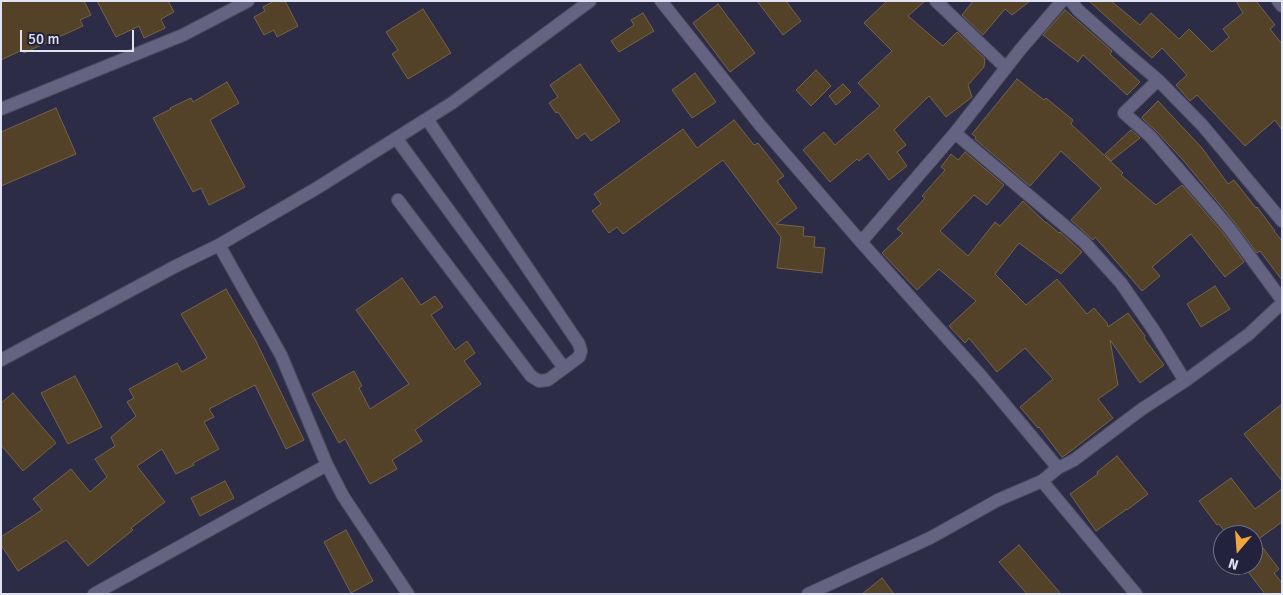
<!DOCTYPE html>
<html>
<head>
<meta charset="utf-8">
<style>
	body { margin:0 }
	#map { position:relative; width:1283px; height:595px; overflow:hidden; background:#2c2c47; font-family:Signika,sans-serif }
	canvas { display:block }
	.frame { position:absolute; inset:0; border:2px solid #e1e2f3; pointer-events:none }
	.north { position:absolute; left:1213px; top:525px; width:50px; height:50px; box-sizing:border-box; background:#23223c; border:1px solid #6f6f85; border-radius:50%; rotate:198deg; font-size:14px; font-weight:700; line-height:20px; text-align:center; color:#e1e2f3 }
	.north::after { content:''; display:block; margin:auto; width:18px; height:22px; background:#f1a540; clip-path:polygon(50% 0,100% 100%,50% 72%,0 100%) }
	.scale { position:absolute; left:20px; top:30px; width:114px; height:22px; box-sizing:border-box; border:2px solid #e1e2f3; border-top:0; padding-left:6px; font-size:15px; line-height:18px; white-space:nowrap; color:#e1e2f3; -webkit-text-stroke:4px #23223c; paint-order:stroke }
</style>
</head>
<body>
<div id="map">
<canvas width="1283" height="595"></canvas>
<div class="frame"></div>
<div class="north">N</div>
<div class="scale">50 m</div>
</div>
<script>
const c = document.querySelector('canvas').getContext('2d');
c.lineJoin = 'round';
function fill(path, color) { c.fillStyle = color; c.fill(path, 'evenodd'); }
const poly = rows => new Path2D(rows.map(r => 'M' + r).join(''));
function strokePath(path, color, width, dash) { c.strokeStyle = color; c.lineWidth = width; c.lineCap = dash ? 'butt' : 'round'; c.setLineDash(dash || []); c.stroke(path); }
const building = poly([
	[1,1,84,1,91,15,80,20,83,26,24,53,22,50,1,60,1,1],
	[97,1,168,1,174,12,161,19,165,28,144,38,139,26,116,37,97,1],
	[274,1,285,1,298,26,277,37,274,30,264,35,254,17,265,11,263,7,274,1],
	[757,1,786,1,801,21,783,35,757,1],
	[887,1,925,1,908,16,943,46,957,32,985,59,984,67,968,85,972,97,946,117,929,96,894,130,906,145,897,152,907,166,889,180,868,153,859,161,857,159,830,182,803,150,824,132,835,145,880,106,858,83,892,51,864,23,887,1],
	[973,1,1030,1,1012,15,1005,9,983,35,962,15,973,1],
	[1089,1,1111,1,1140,25,1151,13,1179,39,1189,29,1212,52,1229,37,1223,29,1243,13,1236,1,1256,1,1275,25,1270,29,1282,44,1282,130,1275,120,1245,146,1197,95,1190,101,1176,85,1187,75,1162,48,1152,58,1089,1],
	[718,4,755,53,730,72,693,23,718,4],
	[423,9,451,53,408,79,392,54,398,50,386,32,423,9],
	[1065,10,1112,51,1110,54,1140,82,1127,95,1083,55,1078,62,1043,35,1065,10],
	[643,13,654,31,619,52,611,41,634,25,631,20,643,13],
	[580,64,620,121,591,141,585,133,577,139,558,112,556,113,549,103,558,97,550,85,580,64],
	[816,70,831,86,811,106,796,90,816,70],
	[695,73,716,102,692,118,672,90,695,73],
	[1017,79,1044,100,1046,98,1073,120,1071,124,1123,173,1121,175,1156,205,1182,185,1223,233,1244,262,1225,277,1191,234,1152,267,1160,276,1142,291,1095,237,1093,240,1071,220,1101,188,1061,151,1030,186,975,139,976,137,972,134,1017,79],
	[227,82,239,103,210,120,245,187,209,205,201,188,193,192,153,118,171,109,170,108,191,98,193,102,227,82],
	[843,84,851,92,836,105,829,96,843,84],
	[1158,101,1202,148,1228,184,1234,180,1256,208,1257,207,1275,231,1274,231,1282,241,1282,280,1260,251,1257,253,1235,223,1183,160,1156,131,1143,119,1142,117,1158,101],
	[56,108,76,154,1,186,1,132,56,108],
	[734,120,754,145,758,143,784,176,777,181,797,208,776,224,804,227,803,236,815,237,814,247,825,248,822,273,777,268,781,237,723,160,623,234,617,227,609,233,592,211,601,204,594,194,683,129,697,148,734,120],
	[1131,130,1140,138,1111,161,1105,154,1131,130],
	[965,152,1004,185,987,205,974,195,940,231,968,256,995,222,1000,226,1023,201,1046,223,1046,222,1059,233,1060,232,1082,252,1061,274,1019,243,995,274,1026,305,1057,279,1087,314,1094,308,1107,323,1108,327,1128,313,1145,336,1144,338,1164,365,1140,383,1110,340,1118,385,1098,399,1113,418,1067,454,1062,457,1039,427,1038,428,1020,407,1053,379,1025,348,997,372,969,338,965,343,949,326,976,301,939,269,917,290,882,253,903,233,897,229,925,198,922,196,945,170,941,167,951,154,958,160,965,152],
	[402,278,421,305,435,296,443,307,431,315,455,350,467,341,475,353,464,361,481,384,415,430,422,441,392,460,397,469,370,484,345,439,339,443,312,394,354,371,362,386,359,388,370,409,409,384,356,310,402,278],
	[1215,286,1230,309,1201,327,1187,304,1215,286],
	[226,289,256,341,304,440,286,449,255,385,209,409,214,417,204,422,219,449,193,463,194,465,176,474,162,449,137,466,165,502,131,528,133,530,88,566,66,540,18,571,1,545,1,537,42,510,33,499,71,469,90,492,107,477,95,459,115,446,111,437,136,416,127,402,134,398,129,389,177,363,182,372,207,358,181,314,226,289],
	[75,376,102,427,68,444,41,393,75,376],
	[13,393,56,443,23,471,1,445,1,403,13,393],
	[1282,404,1282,481,1244,434,1282,404],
	[1117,456,1148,494,1127,510,1127,509,1096,531,1070,494,1098,474,1097,472,1117,456],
	[1231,478,1255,509,1282,489,1282,522,1257,540,1279,569,1274,573,1282,583,1282,594,1265,594,1243,565,1253,565,1253,535,1227,535,1219,524,1217,525,1199,501,1231,478],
	[225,481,234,498,200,516,191,498,225,481],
	[346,530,373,581,351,593,324,542,346,530],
	[1019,545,1061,594,1027,594,999,562,1019,545],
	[882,578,894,594,862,594,882,578]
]);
const minor = poly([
	[661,1,760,125,861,242,982,377,1058,468],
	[936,1,1006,68],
	[1071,1,1078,10,1124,51,1158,80,1203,126,1282,221],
	[1278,1,1282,6],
	[1158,80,1124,113,1150,136,1213,209,1229,228,1282,300],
	[1,109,183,35,248,1],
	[955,133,1084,242,1121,283,1153,329,1185,381],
	[396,138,564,368],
	[398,200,531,376,539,381,548,380,579,357,581,351,579,344,427,119],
	[861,242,955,133,1020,50,1062,1],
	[219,245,281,355,327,465,343,496,408,594],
	[1,360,176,266,219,245,317,188,452,103,590,1],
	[1042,481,1136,594],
	[94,594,327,465],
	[808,594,930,538,998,500,1042,481,1058,468,1074,460,1142,409,1185,381,1249,334,1282,303]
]);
fill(building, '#534228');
strokePath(building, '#766448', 1);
strokePath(minor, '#4a4a60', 14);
strokePath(minor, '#646482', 12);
</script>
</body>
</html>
